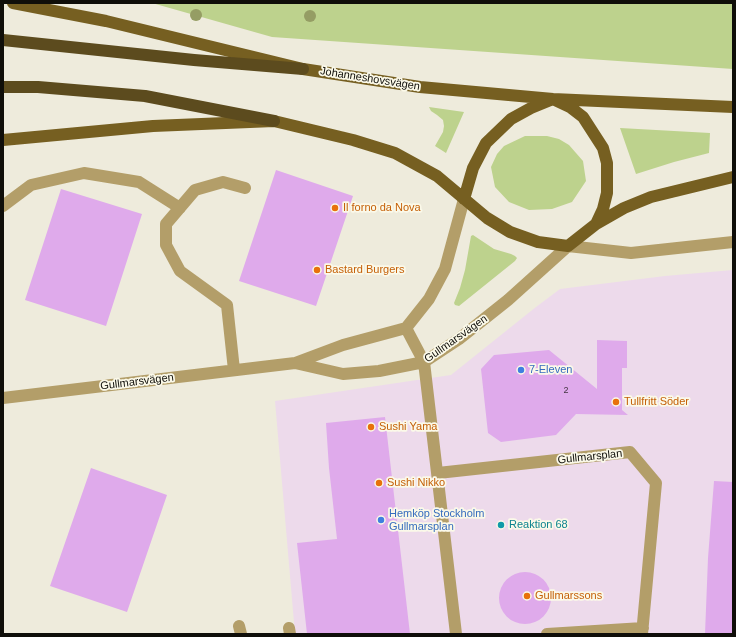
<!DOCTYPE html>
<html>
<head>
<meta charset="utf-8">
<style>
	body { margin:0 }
	#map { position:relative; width:736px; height:637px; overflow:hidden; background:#eeebdc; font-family:Arial,sans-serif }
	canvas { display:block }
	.frame { position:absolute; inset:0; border:4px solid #0f0e09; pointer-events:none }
</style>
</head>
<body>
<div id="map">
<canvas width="736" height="637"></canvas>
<div class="frame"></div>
</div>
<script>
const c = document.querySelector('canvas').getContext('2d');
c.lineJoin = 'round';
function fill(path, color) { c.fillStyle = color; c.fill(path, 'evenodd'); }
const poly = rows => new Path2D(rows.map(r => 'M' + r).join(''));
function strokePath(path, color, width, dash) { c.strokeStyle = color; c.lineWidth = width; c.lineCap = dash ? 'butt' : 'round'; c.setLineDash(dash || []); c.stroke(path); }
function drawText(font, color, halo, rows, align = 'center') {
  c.font = font + ' Arial,sans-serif'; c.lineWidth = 3.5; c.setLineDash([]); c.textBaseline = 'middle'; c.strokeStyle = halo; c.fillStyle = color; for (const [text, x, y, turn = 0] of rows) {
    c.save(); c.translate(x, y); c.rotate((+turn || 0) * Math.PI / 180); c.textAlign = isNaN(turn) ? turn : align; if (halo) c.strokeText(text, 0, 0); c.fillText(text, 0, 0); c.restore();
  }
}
const commercial = poly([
	[733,270,733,634,295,634,275,401,451,375,536,307,560,289,665,276]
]);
const green = poly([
	[152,3,733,3,733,69,272,37],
	[429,107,464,112,446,153,435,146,443,132,444,126,443,120,437,115,431,111],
	[620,128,710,133,709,153,674,162,636,174],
	[525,136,547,136,559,139,569,145,583,161,586,181,572,202,552,209,529,210,509,202,495,187,491,167,497,154,504,146],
	[473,235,494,249,511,254,515,256,517,258,515,261,459,306,455,305,454,303,460,288,465,270,471,236]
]);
const building = poly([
	[276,170,353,196,316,306,239,281],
	[61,189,142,214,106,326,25,300],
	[597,340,627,341,627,368,622,368,622,410,628,415,576,414,556,435,501,442,488,433,481,369,494,355,549,350,597,389],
	[385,417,410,634,307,634,297,543,337,539,329,468,326,423],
	[91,468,167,495,127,612,50,586],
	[714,481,733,482,733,634,705,634,708,558],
	'499 598a26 26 0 1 1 52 0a26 26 0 1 1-52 0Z'
]);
const minor = poly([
	[3,206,31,185,84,173,139,182,180,208],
	[406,328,424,362,456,634],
	[295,363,343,374,379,371,424,362,459,339,508,300,568,246,631,253,733,242],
	[234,370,227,305,180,271,166,245,166,224,195,190,223,182,245,188],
	[3,398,295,363,343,345,406,328,429,299,445,269,464,199],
	[438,473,630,452,656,483,642,634],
	[239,626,241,634],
	[289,628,290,634],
	[547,634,643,628]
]);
const major = poly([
	[13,3,106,21,303,69,420,87,553,99,733,107],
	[3,140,153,126,274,121,353,140,395,153,437,176,487,218,510,232,538,242,568,246,596,224,624,208,651,197,733,177],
	[464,199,473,168,486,143,511,119,531,108,553,99,570,107,583,117,603,148,607,163,607,193,603,209,596,224]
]);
const highway = poly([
	[3,40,194,60,303,69],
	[3,87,38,87,145,96,274,121]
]);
const trees = [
	[196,15],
	[310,16]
];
const markers = [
	[335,208,4,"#e8710a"],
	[317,270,4,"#e8710a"],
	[521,370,4,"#3f7fe0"],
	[616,402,4,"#e8710a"],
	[371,427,4,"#e8710a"],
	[379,483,4,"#e8710a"],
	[381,520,4,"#3f7fe0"],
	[501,525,4,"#0f9aa8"],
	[527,596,4,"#e8710a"]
];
const numberNames = [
	["2",566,391]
];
const streetNames = [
	["Johanneshovsvägen",370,79,9],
	["Gullmarsvägen",456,339,-35],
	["Gullmarsvägen",137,382,-7],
	["Gullmarsplan",590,457,-6]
];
const foodNames = [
	["Il forno da Nova",343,208],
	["Bastard Burgers",325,270],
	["Tullfritt Söder",624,402],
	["Sushi Yama",379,427],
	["Sushi Nikko",387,483],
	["Gullmarssons",535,596]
];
const shopNames = [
	["7-Eleven",529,370],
	["Hemköp Stockholm",389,514],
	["Gullmarsplan",389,527]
];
const cultureNames = [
	["Reaktion 68",509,525]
];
fill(commercial, '#eddaeb');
fill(green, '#bdd28d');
fill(building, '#dfaaeb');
strokePath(minor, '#b39e69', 12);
strokePath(major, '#765f21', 12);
strokePath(highway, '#5c4b1e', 12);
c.fillStyle = '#959d64';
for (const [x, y] of trees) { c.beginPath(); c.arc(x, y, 6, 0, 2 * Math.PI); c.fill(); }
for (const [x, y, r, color] of markers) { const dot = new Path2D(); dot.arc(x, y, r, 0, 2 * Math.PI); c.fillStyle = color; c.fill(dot); strokePath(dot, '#fbf9e9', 1.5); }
drawText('9px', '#433542', null, numberNames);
drawText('11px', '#0f0e09', '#fbf9e9', streetNames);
drawText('11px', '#c56008', '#fbf9e9', foodNames, 'left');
drawText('11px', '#366cbe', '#fbf9e9', shopNames, 'left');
drawText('11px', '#0d838f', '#fbf9e9', cultureNames, 'left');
</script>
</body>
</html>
